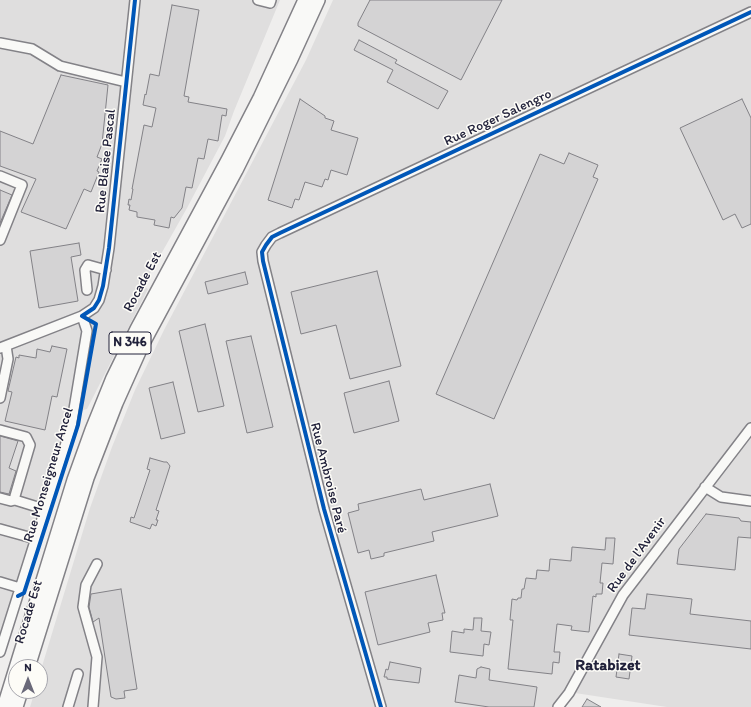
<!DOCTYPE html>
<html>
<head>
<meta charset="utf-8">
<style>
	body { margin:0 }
	#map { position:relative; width:751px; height:707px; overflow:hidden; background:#efeeed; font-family:Itim,sans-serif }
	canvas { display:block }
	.north { position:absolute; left:8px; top:659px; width:40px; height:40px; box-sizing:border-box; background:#fdfcf7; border:1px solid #a5a5ac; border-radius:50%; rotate:0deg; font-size:11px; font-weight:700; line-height:16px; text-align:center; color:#22223b }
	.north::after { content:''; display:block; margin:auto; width:14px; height:18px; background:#6a6979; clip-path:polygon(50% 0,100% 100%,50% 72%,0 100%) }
</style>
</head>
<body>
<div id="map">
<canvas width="751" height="707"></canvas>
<div class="north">N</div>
</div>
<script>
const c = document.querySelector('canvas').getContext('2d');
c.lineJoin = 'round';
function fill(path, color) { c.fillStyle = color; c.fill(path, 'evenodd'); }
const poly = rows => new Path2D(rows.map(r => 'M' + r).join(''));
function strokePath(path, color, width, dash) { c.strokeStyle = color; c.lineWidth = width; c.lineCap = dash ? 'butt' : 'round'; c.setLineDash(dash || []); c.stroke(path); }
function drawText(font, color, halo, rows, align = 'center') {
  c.font = font + ' Itim,sans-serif'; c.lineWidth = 3; c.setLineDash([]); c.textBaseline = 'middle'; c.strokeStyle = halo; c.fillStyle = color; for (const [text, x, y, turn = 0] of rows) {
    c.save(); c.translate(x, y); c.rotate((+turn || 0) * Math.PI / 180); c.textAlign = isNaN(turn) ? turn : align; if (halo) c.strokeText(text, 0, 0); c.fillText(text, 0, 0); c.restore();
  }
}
const built = poly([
	[0,0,280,0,234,111,225,136,187,208,143,286,148,289,87,409,83,410,64,440,0,639],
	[333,0,751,0,751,707,667,707,575,693,566,707,30,707,35,691,40,691,40,673,90,508,112,447,135,390,164,330,306,60]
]);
const building = poly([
	[370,0,502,0,461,80,358,26,358,23,370,0],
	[172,5,199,10,184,96,189,97,188,102,227,109,226,116,222,115,218,141,208,139,204,159,198,158,192,188,186,187,182,208,174,218,171,217,169,228,154,225,155,220,137,217,137,212,129,210,130,205,128,205,129,199,131,200,133,189,132,189,144,125,152,127,156,108,143,105,145,94,146,95,150,74,159,76,172,5],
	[359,40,397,60,395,63,448,91,438,109,387,82,393,70,354,50,359,40],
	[61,75,108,85,102,144,97,157,102,159,97,171,99,172,91,192,84,189,66,229,21,212,36,179,0,166,0,131,33,144,61,75],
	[300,99,325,116,325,118,334,121,331,130,358,138,347,175,331,170,328,180,325,179,322,187,305,182,299,200,295,199,292,208,268,200,300,99],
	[742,99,751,118,751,224,742,228,735,214,723,220,680,128,742,99],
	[569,153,598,165,593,177,598,179,494,419,436,394,540,154,564,164,569,153],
	[0,190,12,195,0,223,0,190],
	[79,243,81,255,71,257,78,301,39,308,30,251,79,243],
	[377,271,401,366,350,379,336,325,301,334,291,292,377,271],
	[245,272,248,284,208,294,205,282,245,272],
	[205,324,224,406,198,412,179,331,205,324],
	[251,336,273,427,247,433,226,341,251,336],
	[52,346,67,349,57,397,52,396,45,430,5,421,12,392,8,391,16,357,19,358,19,355,36,358,37,349,50,352,52,346],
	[389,381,399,421,354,433,344,393,389,381],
	[173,382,185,433,161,439,149,388,173,382],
	[0,436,18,441,9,468,16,471,9,494,0,492,0,436],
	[150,458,164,462,167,462,170,466,156,510,159,511,156,520,158,520,156,526,152,524,150,529,130,522,131,517,134,518,150,470,147,469,150,458],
	[490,484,498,516,432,532,434,541,384,553,384,556,371,559,369,550,358,553,348,513,359,510,358,504,421,489,424,500,490,484],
	[706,514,739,518,741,521,751,522,751,538,738,537,735,570,677,564,679,549,706,514],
	[606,538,615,538,613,564,602,563,600,583,603,583,602,594,596,594,596,597,593,596,589,632,571,630,572,626,557,624,554,652,560,652,559,663,553,662,552,674,508,669,513,620,510,620,512,599,517,600,518,598,521,598,522,589,524,589,526,578,536,579,537,570,549,571,550,559,571,561,572,547,605,550,606,538],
	[436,575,445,613,442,613,443,620,428,623,430,632,378,645,365,592,436,575],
	[121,589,137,689,124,691,125,698,116,699,111,697,99,618,93,622,89,607,91,594,121,589],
	[647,594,692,599,690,614,751,621,751,649,629,635,632,608,645,609,647,594],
	[474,618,482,618,481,631,491,632,489,645,484,644,483,656,450,652,452,631,464,633,464,629,473,630,474,618],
	[619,654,632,656,629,679,616,677,619,654],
	[390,662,421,668,419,683,387,679,387,677,384,677,386,669,388,670,390,662],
	[481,667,490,669,489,680,537,687,534,707,489,707,455,702,459,675,476,678,477,669,481,667],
	[587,699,601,707,582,707,587,699]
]);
const minor = poly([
	[258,0,270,3,271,0],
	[0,43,32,49,60,66,126,82],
	[0,176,22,185,0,240],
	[87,290,85,270,88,265,106,270],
	[0,348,82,316,94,308,99,300,103,286,109,248,135,0],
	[0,398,8,359,6,346],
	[0,430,26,437,30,445,15,496,15,500,11,501,0,498],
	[705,487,721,497,751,501],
	[15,500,44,509],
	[0,529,36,539],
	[0,582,20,588],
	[0,652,71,427,87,331,82,316],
	[68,707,78,674],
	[93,707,97,657,83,607,86,585,97,564],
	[381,707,324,509,263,261,262,252,266,245,272,237,280,233,751,12],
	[558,707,569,693,623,595,751,428]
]);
const highway = poly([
	[28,667,87,478,116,403,142,345,236,170,291,59,318,0],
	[4,707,74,480,92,430,113,378,137,329,228,160,260,98,305,0],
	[16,707,21,691]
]);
const cycleway = poly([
	[18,596,24,593,78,425,96,324,82,316,94,308,99,300,103,286,109,248,135,0],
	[381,707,324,509,263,261,262,252,266,245,272,237,280,233,751,12]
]);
const shields = [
	[130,343,42]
];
const shieldNames = [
	["N 346",130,343]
];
const streetNames = [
	["Rue Roger Salengro",498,118,-25],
	["Rue Blaise Pascal",106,161,-84],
	["Rocade Est",143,282,-62],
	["Rue Monseigneur Ancel",49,475,-73],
	["Rue Ambroise Paré",328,478,76],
	["Rue de l'Avenir",637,555,-54],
	["Rocade Est",29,612,-73]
];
const quarterNames = [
	["Ratabizet",608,666]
];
fill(built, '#dfdede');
fill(building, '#d4d3d4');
strokePath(building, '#838287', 1);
strokePath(minor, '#838287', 12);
strokePath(highway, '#838287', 16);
strokePath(minor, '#f9f9f7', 9);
strokePath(highway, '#f9f9f7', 13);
strokePath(cycleway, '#0057b8', 4);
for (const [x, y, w] of shields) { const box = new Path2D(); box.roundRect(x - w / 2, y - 11, w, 22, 3); c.fillStyle = '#fdfcf7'; c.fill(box); strokePath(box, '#22223b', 1); }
drawText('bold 13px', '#22223b', null, shieldNames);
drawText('14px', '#22223b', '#fdfcf7', streetNames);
drawText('bold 16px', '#22223b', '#fdfcf7', quarterNames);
</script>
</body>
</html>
